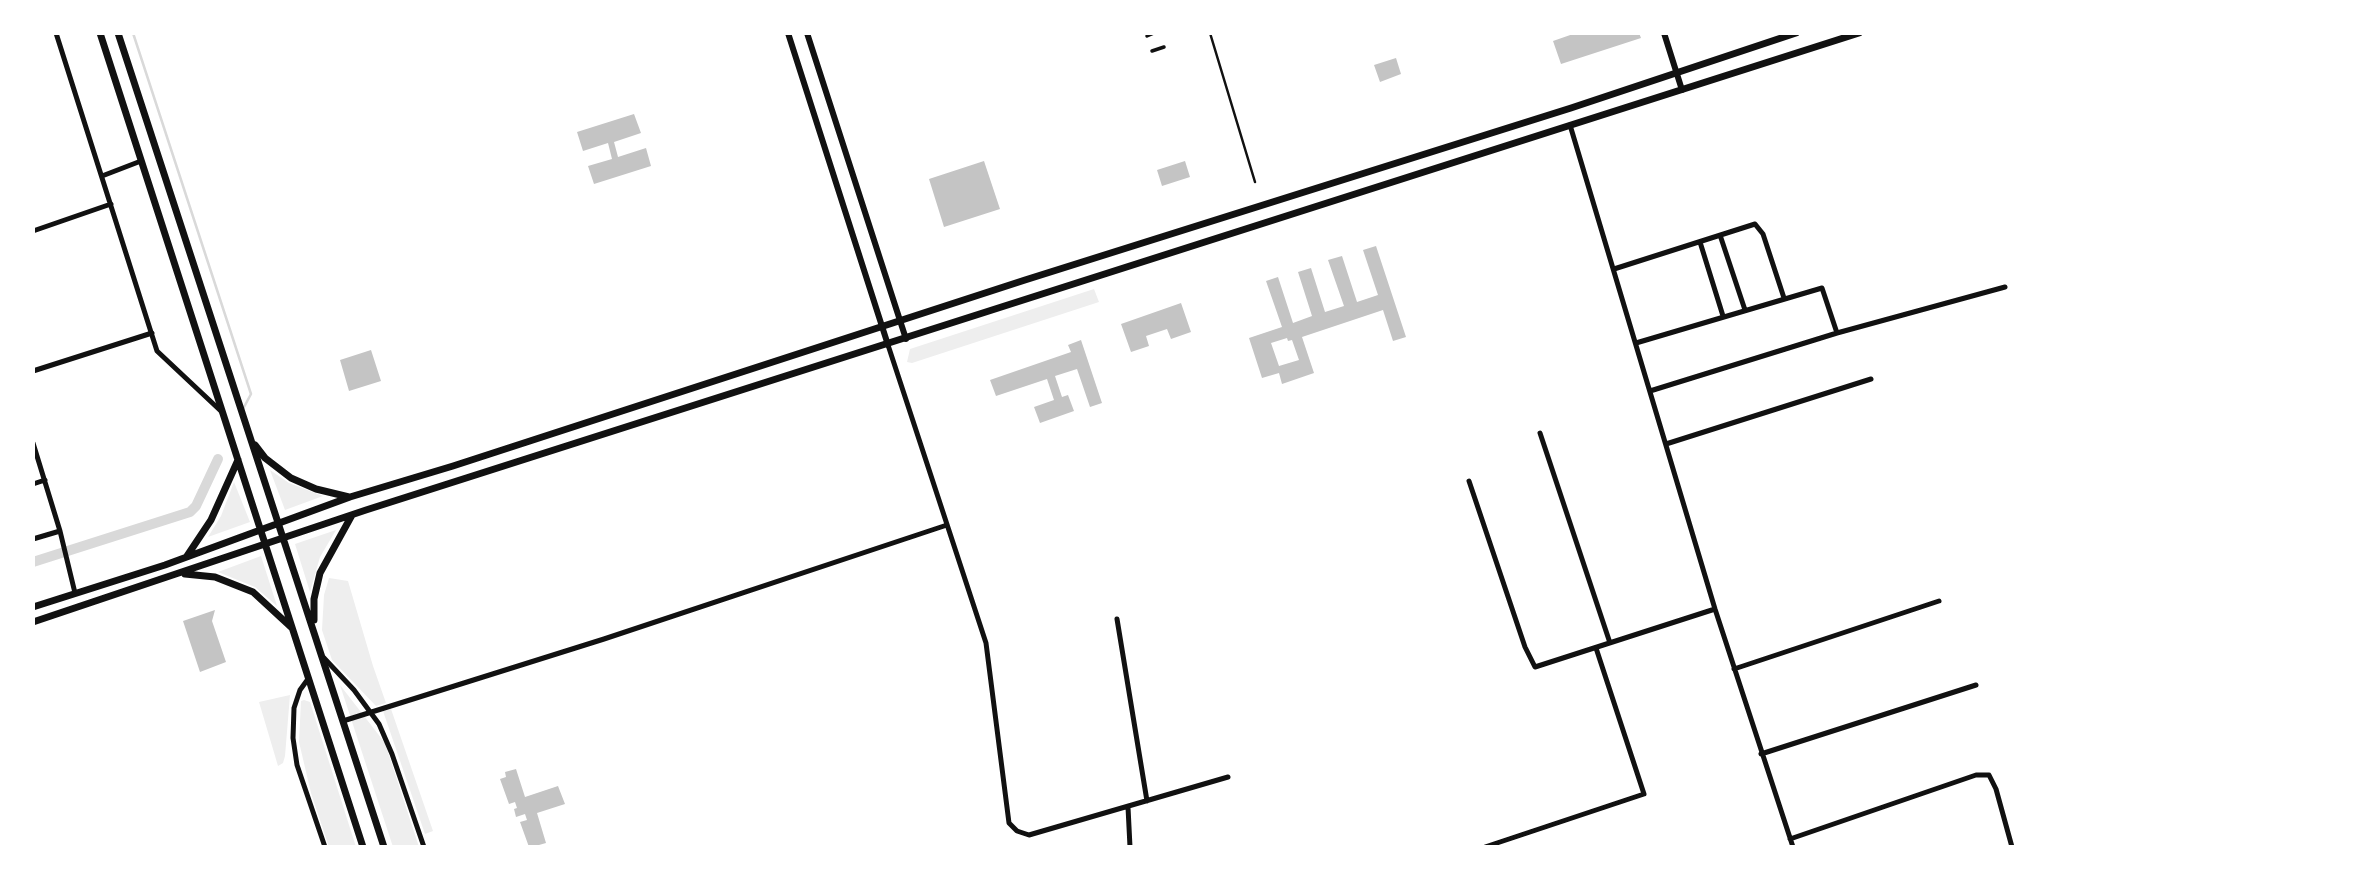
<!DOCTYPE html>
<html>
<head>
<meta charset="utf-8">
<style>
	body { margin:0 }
	#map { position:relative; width:2366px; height:880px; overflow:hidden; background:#fff; font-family:Lato,sans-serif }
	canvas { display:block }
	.frame { position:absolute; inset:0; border:35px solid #fff; pointer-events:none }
</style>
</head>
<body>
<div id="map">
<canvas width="2366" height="880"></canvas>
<div class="frame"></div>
</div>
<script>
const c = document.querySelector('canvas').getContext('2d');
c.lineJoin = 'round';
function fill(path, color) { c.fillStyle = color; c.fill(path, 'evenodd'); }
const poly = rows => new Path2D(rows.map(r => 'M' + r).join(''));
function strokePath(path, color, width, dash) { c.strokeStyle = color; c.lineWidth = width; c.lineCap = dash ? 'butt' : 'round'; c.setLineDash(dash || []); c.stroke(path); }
const green = poly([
	[1094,289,1099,302,912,363,907,362,910,349],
	[270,470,289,483,323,496,285,510],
	[234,482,250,522,208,537,221,516],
	[336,530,320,557,310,592,295,544],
	[261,556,277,606,255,587,218,572],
	[329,578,348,581,373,666,386,703,376,706,332,660,322,630,324,595],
	[340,685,385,743,419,847,393,847],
	[290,695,285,756,283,763,278,766,259,702],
	[304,700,310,702,356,847,329,847,311,793,299,742,301,701],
	[391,709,433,831,425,834,383,711]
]);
const stream = poly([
	[133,33,251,394,243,409]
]);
const canal = poly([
	[33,562,190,512,196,506,218,459]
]);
const building = poly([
	[1576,33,1639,33,1641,38,1561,64,1553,41],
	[1396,58,1401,74,1380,82,1374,65],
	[634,114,641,133,614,142,618,157,646,148,651,166,594,184,588,166,612,159,608,143,583,151,577,132],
	[984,161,1000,209,944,227,929,179],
	[1185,161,1190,177,1162,186,1157,170],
	[1376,246,1406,337,1393,341,1383,310,1302,337,1314,373,1282,384,1279,373,1262,378,1249,338,1282,327,1266,281,1278,277,1293,323,1312,316,1298,272,1311,268,1325,312,1344,306,1328,260,1342,256,1357,302,1378,295,1363,250],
	[1287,338,1288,341,1292,340,1299,360,1279,366,1271,343],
	[1181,303,1191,332,1171,339,1167,329,1146,336,1149,346,1131,352,1121,324],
	[1081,340,1102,403,1090,407,1077,369,1055,376,1062,397,1068,395,1074,411,1040,423,1034,407,1054,400,1047,379,996,396,990,380,1071,352,1068,345],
	[371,350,381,381,349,391,340,360],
	[215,610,212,621,226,662,200,672,183,621],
	[516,769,525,797,558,786,565,804,537,813,546,843,539,845,540,847,529,847,520,822,527,820,525,814,516,817,514,809,517,808,515,802,509,804,500,779,506,777,505,772]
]);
const service = poly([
	[1210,33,1255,182]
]);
const pedestrian = poly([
	[1147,36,1154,33],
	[1152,51,1164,47]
]);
const minor = poly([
	[56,33,157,351,223,413],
	[1570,125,1715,609,1793,847],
	[102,176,141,161],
	[33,231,111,204],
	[1720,235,1745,310],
	[1700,242,1723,316],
	[1614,269,1755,224,1763,234,1784,298],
	[1636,343,1822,288,1837,333],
	[888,345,986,643,1009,823,1017,831,1029,835,1228,777],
	[33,371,152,333],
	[1650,391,1837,333,2005,287],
	[1540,433,1610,643],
	[33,443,60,531,75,593],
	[1666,444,1871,379],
	[1469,481,1525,647,1535,667,1715,609],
	[33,484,45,480],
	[33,539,60,531],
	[1117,619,1147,801],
	[324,658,354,690,379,724,392,754,424,847],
	[1734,669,1939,601],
	[308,679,300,690,294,708,293,738,297,765,325,847],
	[343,721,604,639,947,525],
	[1761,754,1976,685],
	[1128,807,1130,847],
	[1790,839,1976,775,1989,775,1996,789,2012,847],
	[1485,847,1644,794,1596,648]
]);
const tertiary = poly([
	[788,33,888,345],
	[807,33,906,339],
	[1664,33,1682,90]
]);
const secondary = poly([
	[100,33,363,847],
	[118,33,384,847],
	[255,445,265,458,291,478,316,489,349,497],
	[187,556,211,520,238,460],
	[185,574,215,577,253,592,292,628],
	[33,607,165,565,350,497,453,466,1025,280,1571,108,1796,33],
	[314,620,314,599,320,573,352,515],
	[33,622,366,510,1859,33]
]);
fill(green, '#eee');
strokePath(stream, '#d9d9d9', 2.5);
strokePath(canal, '#d9d9d9', 10);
fill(building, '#c4c4c4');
strokePath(service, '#111', 2.5);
strokePath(pedestrian, '#111', 3.5);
strokePath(minor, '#111', 5);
strokePath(tertiary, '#111', 6);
strokePath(secondary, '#111', 7);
</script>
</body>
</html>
